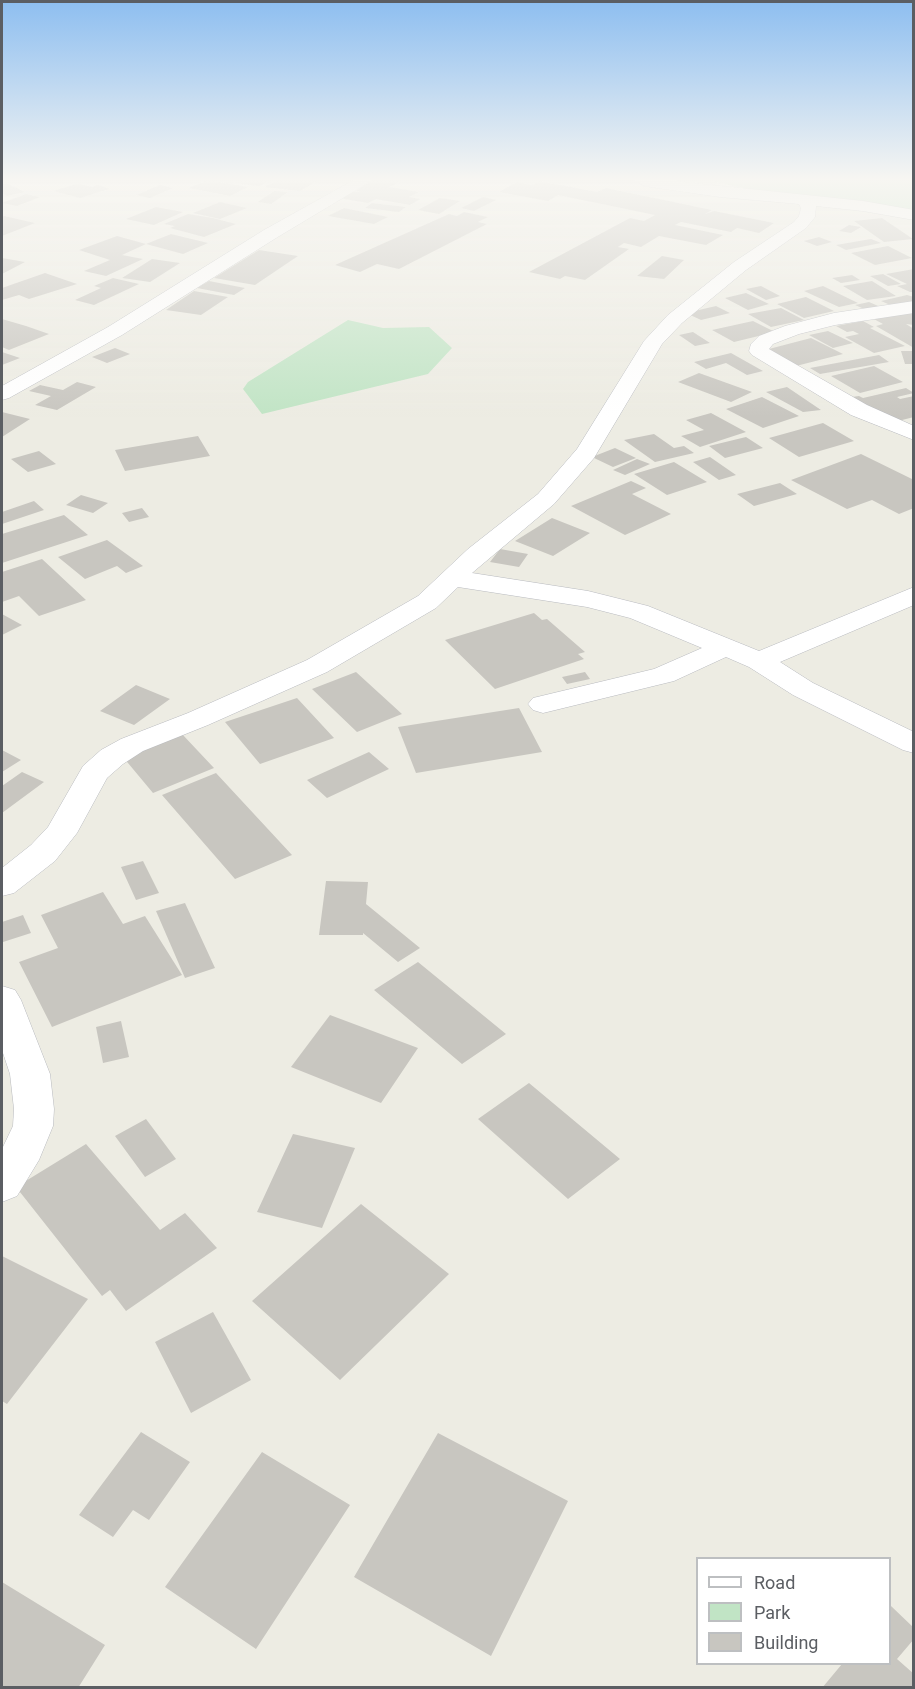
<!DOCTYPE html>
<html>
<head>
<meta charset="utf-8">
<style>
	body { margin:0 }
	#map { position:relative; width:915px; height:1689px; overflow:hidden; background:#edece3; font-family:Roboto,sans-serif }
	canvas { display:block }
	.frame { position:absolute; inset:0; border:3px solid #5b5e63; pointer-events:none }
	.legend { position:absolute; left:696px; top:1557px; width:195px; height:108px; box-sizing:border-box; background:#fff; border:2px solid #bdbfc1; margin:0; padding:8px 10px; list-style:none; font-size:18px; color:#5b5e63 }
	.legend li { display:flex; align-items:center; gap:12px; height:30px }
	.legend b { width:30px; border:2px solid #bdbfc1 }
</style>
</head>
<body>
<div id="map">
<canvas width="915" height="1689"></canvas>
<div class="frame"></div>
<ul class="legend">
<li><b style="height:8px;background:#fff"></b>Road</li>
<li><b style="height:16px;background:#c1e4c5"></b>Park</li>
<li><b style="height:16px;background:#c8c6c0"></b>Building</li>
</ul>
</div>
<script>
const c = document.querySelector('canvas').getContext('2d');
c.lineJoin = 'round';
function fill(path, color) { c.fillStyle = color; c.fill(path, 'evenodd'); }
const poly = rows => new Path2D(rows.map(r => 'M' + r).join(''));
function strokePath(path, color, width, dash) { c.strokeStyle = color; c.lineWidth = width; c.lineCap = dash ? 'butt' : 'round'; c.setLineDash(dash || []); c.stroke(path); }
const green = poly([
	[712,181,913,181,913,210,765,193],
	[348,320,383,328,429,327,452,348,428,374,262,414,243,389,248,382]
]);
const building = poly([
	[206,181,213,181,248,187,230,196,189,188],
	[238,181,269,181,259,186,234,183],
	[275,181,317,181,300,191,265,187],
	[371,181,401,181,389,187,419,192,409,197,420,199,410,205,376,199,368,203,339,198,351,192,361,192,356,191],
	[539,181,597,192,606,188,712,210,705,214,714,211,774,223,759,233,737,228,731,232,681,222,675,225,723,235,706,245,659,236,641,247,624,243,618,247,629,249,585,280,565,276,560,279,529,272,630,218,644,221,655,215,558,195,548,201,499,192,517,182,532,185],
	[6,183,25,192,7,196,2,193,2,184],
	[77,184,92,187,98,185,109,189,80,198,53,191],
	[160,185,173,188,150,198,136,195],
	[274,191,288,192,271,204,258,202],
	[26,194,40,197,17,206,2,203],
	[483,197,496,200,474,211,461,208],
	[440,198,460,201,439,214,418,210],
	[220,202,247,208,220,219,193,213],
	[372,203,406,207,399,212,365,208],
	[156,207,183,212,154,225,126,219],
	[344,208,388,217,374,224,328,216],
	[464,212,488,217,478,222,487,224,399,269,377,264,360,272,335,265,449,214,457,216],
	[188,214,213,218,236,224,204,237,170,228,175,226,164,224],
	[4,216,35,223,2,236,2,217],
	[882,218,913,239,884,242,854,221],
	[849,225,861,227,851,233,839,231],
	[171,234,208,243,183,254,146,244],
	[117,236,146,244,122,255,143,259,106,276,84,271,110,260,79,250],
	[819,237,832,242,817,246,804,241],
	[871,239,881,243,846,250,836,245],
	[888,246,912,258,875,265,851,253],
	[259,250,298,256,255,285,214,278],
	[662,256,684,260,664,279,637,276],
	[2,258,25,262,2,274],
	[152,259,180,263,150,282,122,278],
	[914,269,914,292,910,292,897,286,907,284,886,274],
	[45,273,77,284,29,299,19,295,2,300,2,288],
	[883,274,901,284,888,286,870,276],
	[852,275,860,280,841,283,832,278],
	[113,278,139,284,94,305,75,300,101,288,94,286],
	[209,281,245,288,234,295,197,288],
	[872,281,896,296,867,300,843,286],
	[761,286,780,296,766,300,746,289],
	[823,286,858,303,839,307,804,291],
	[194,291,228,297,201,315,166,310],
	[746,293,769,304,748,310,725,298],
	[907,295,914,297,914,303,895,307,881,301],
	[806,297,834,311,804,318,777,304],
	[869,302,883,308,869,311,855,305],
	[716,306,730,313,701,320,686,313],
	[781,308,804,320,771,327,748,314],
	[914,310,914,325,906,324,914,329,914,348,876,326,883,324,872,318],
	[2,319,26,326,49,334,9,350,2,347],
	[753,321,775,332,734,342,712,330],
	[863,321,874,327,870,328,905,346,874,353,845,337,859,334,853,331,847,332,836,326],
	[828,331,853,343,833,348,809,335],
	[693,332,710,343,695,346,679,335],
	[811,338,843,354,796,366,765,350],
	[115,348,130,354,107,363,92,357],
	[901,351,914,351,914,364,905,364],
	[2,352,20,358,2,365],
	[731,353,763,371,747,375,726,363,706,369,694,362],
	[879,355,889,362,820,374,810,368],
	[874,366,903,382,860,393,831,376],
	[699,373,752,392,731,402,678,382],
	[77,382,96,387,57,410,35,405,51,396,29,391,40,385,63,390],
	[787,387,821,410,803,412,766,392],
	[906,388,914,393,897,397,900,399,914,396,914,417,894,422,852,397,859,396,863,398],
	[762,397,799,416,763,428,726,409],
	[2,412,30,419,2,437],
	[711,413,746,432,700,447,681,436,704,430,686,420],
	[823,423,854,441,799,457,769,438],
	[654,434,674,448,684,446,694,453,655,462,624,440],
	[198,436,210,456,125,471,115,450],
	[746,437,763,448,725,458,709,446],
	[615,448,636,458,613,467,592,457],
	[39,451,56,464,28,472,11,459],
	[861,454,914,480,914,508,899,514,872,500,847,509,791,480],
	[710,457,736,475,719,480,693,462],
	[637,459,650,464,625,475,613,470],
	[674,462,707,482,667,495,634,474],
	[631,481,646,488,632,494,671,514,625,535,571,506],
	[780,483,797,494,754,506,737,494],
	[81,495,108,503,93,513,66,505],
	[34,501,44,510,2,524,2,512],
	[142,508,149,517,129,522,122,513],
	[64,515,88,535,2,563,2,534],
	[552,518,590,533,553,556,515,541],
	[107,540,143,566,126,573,117,566,85,579,58,557],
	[500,549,528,554,519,567,490,562],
	[42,559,86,600,39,616,19,596,2,602,2,572],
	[534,613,542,620,547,619,585,652,578,654,584,659,495,689,445,640],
	[2,614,22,625,2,635],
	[356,672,402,714,357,732,312,689],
	[585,672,590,679,567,684,562,677],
	[136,685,170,699,134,725,100,711],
	[297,698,334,738,260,764,225,722],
	[519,708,542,752,416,773,398,727],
	[182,734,214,768,153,793,123,757],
	[2,750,21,760,2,772],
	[369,752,389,769,327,798,307,780],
	[22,772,44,782,2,813,2,786],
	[216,773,292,855,235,879,162,795],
	[143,861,159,893,136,900,121,867],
	[326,881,368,882,366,904,420,948,398,962,363,933,363,935,319,935],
	[103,892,123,924,145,916,182,975,52,1027,19,962,58,948,41,915],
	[185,903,215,968,185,978,156,911],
	[23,915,31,933,3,942,2,922],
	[418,962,506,1034,462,1064,374,990],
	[330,1015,418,1048,381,1103,291,1067],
	[121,1021,129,1057,103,1063,96,1027],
	[529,1083,620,1159,568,1199,478,1119],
	[146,1119,176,1159,145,1177,115,1136],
	[293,1134,355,1148,322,1228,257,1212],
	[86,1144,160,1230,185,1213,217,1248,126,1311,110,1290,102,1296,16,1187],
	[361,1204,449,1274,340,1380,252,1301],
	[2,1256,88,1299,7,1404,2,1401],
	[213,1312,251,1380,191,1413,155,1342],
	[141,1432,190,1462,149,1520,133,1510,113,1537,79,1515],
	[438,1433,568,1501,491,1656,354,1577],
	[262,1452,350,1505,256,1649,165,1587],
	[2,1582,105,1645,78,1688,2,1688],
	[891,1606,914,1628,914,1639,897,1659,914,1674,914,1688,822,1688,842,1664,890,1664]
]);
const minor = poly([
	[352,181,371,181,276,238,122,335,9,398,2,400,2,386,108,327,264,230,352,181],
	[636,181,674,181,863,201,914,210,914,220,863,211,816,206,815,217,806,228,746,270,682,323,662,344,594,458,554,504,472,573,588,591,648,606,759,651,914,587,914,605,780,662,813,683,914,732,914,753,903,750,793,695,749,667,726,657,674,681,543,713,533,710,528,704,533,698,654,669,702,648,630,618,587,607,458,587,436,608,327,672,208,725,143,751,123,764,107,778,77,833,55,861,14,893,2,896,2,868,31,845,48,827,83,766,101,750,121,739,188,713,307,660,418,596,468,549,538,494,577,449,644,341,668,315,734,262,794,222,799,216,801,208,799,204,720,197,644,186,636,181],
	[914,301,914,313,835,325,799,334,773,344,769,349,867,405,914,426,914,440,851,415,752,355,749,351,751,344,759,336,785,326,834,313,914,301],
	[2,986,15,990,21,1000,50,1074,54,1109,53,1126,39,1160,17,1196,2,1202,2,1149,13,1126,14,1109,10,1074,2,1050,2,986]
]);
fill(green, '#c1e4c5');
fill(building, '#c8c6c0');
strokePath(minor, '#b8babf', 1);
fill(minor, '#fff');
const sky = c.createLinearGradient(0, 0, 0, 417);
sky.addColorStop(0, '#8dbef0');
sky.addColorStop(0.43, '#f7f6f2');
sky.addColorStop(1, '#f7f6f200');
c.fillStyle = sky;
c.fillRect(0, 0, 915, 417);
</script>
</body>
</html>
